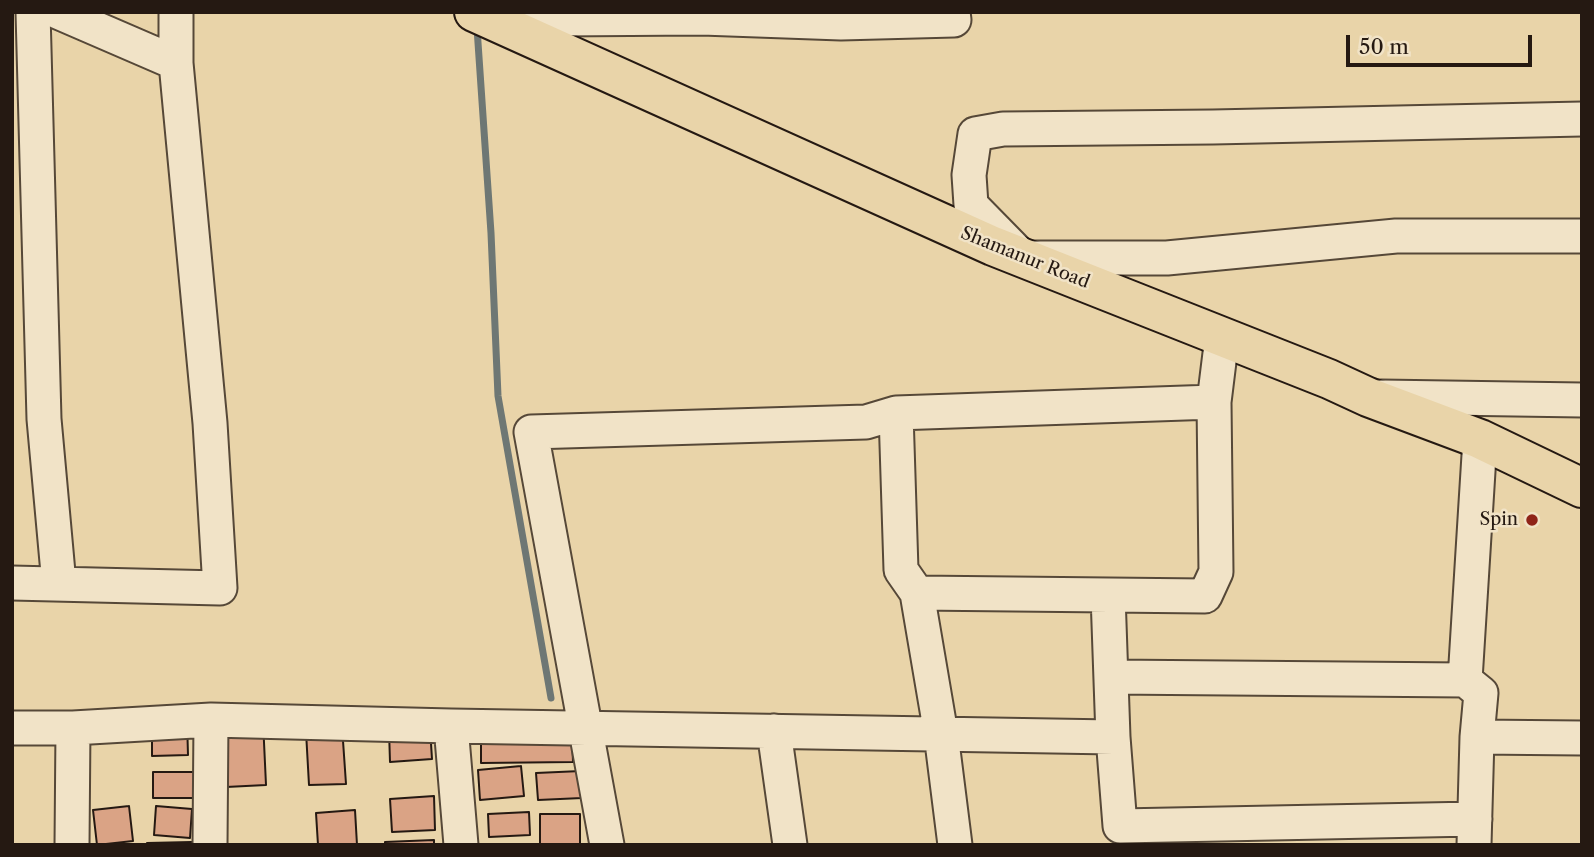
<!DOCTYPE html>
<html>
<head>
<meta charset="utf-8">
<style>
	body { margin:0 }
	#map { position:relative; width:1594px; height:857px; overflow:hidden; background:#e9d4a9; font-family:"Libre Caslon Text",serif }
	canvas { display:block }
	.frame { position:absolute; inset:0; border:14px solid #251912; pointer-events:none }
	.scale { position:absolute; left:1346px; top:35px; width:186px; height:32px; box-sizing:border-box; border:4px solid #251912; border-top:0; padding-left:9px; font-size:21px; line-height:24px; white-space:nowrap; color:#251912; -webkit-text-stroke:5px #f1e3c7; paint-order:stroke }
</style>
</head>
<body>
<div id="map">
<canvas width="1594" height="857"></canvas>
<div class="frame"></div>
<div class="scale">50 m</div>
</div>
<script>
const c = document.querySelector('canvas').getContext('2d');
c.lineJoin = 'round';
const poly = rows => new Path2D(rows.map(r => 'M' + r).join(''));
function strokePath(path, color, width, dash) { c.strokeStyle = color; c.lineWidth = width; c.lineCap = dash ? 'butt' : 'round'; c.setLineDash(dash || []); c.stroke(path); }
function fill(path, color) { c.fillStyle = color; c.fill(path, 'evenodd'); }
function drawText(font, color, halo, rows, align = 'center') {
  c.font = font + ' "Libre Caslon Text",serif'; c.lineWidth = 5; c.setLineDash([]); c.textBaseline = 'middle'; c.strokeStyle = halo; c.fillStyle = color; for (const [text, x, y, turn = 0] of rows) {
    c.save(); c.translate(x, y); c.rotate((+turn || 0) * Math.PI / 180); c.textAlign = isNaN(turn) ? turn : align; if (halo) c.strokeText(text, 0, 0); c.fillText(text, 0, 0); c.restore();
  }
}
const stream = poly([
	[477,28,491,233,498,396,551,698]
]);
const building = poly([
	[341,712,346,784,309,785,305,714,341,712],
	[187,720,188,755,152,756,152,721,187,720],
	[263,721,266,785,226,787,223,723,263,721],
	[430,728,432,759,390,762,389,730,430,728],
	[572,731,573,762,481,763,481,733,572,731],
	[521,766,524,796,480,800,478,770,521,766],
	[581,771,582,798,538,800,536,773,581,771],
	[153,772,195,772,195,798,153,798,153,772],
	[434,796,435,830,392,832,390,799,434,796],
	[129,806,133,841,97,845,93,810,129,806],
	[156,806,192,809,190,838,154,835,156,806],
	[355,810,357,845,318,845,316,813,355,810],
	[529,812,530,835,489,837,488,814,529,812],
	[540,814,580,814,580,845,540,845,540,814],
	[434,840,434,845,385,845,385,842,434,840],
	[192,842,192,845,147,845,147,843,192,842]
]);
const minor = poly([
	[33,12,44,419,59,584],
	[58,12,176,63],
	[505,26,557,19,702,18,841,23,954,20,953,12],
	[1582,119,1213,127,1003,129,975,134,969,175,971,205,1023,258,1167,258,1396,236,1582,236],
	[1381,397,1582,400],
	[12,583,220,588,210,423,176,63,176,12],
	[917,593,901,570,896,413,1214,402],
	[1108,595,1113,737,1120,826,1475,819],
	[1111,677,1465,680,1481,693,1477,737],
	[1465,680,1480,439],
	[451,726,461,845],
	[12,728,73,728,211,720,451,726,1113,737],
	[774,731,790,845],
	[72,845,73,728],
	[210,845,211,720],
	[607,845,531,432,866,422,896,413],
	[955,845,941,734,917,593,1205,596,1216,572,1214,402,1222,337],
	[1474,845,1477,737,1582,738]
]);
const major = poly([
	[474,12,993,246,1329,379,1368,397,1480,439,1582,488]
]);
const markers = [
	[1532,520,7,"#8f2418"]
];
const streetNames = [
	["Shamanur Road",1025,258,22]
];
const poiNames = [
	["Spin",1518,520]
];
strokePath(stream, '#6e7774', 7);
fill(building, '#daa385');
strokePath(building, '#251912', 2);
strokePath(minor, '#564838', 37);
strokePath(major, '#251912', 42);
strokePath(minor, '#f1e3c7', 33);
strokePath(major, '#e9d4a9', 38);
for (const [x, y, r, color] of markers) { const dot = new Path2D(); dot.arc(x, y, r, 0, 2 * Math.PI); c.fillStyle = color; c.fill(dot); strokePath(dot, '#f1e3c7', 2.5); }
drawText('18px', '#251912', '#f1e3c7', streetNames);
drawText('18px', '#251912', '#f1e3c7', poiNames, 'right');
</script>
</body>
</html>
